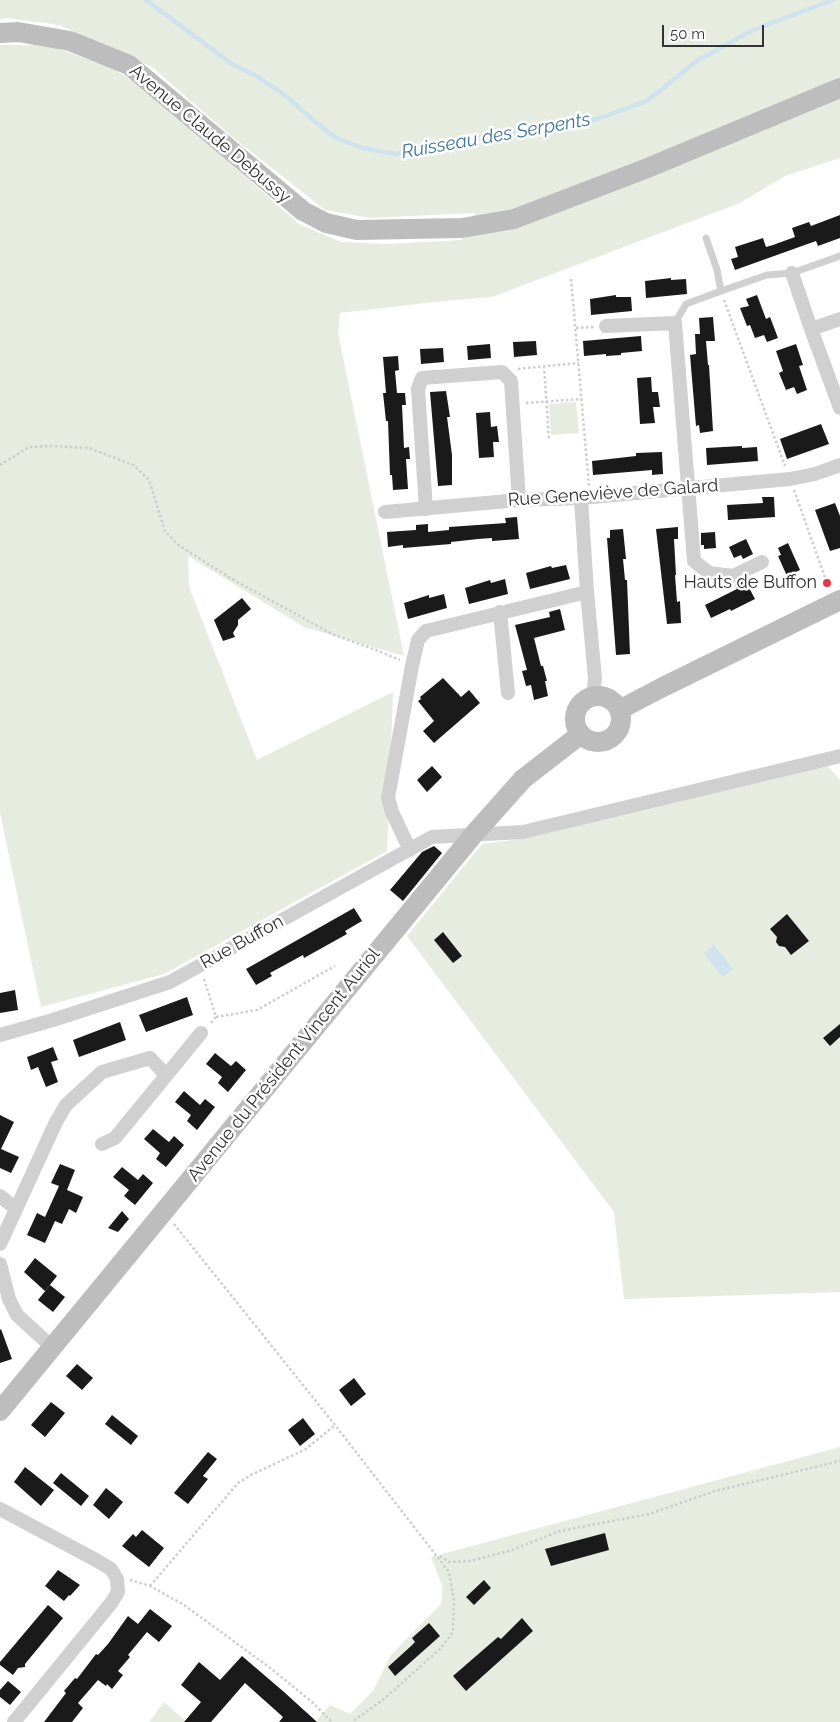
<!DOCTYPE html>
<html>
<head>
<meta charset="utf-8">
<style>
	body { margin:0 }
	#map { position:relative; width:840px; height:1722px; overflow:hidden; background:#fff; font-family:Raleway,sans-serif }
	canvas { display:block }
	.scale { position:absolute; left:662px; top:25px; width:102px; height:22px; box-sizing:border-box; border:2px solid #333; border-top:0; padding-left:6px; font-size:15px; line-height:18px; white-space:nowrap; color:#333; -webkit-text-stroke:4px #fff; paint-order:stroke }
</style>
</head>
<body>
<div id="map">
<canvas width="840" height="1722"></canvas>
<div class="scale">50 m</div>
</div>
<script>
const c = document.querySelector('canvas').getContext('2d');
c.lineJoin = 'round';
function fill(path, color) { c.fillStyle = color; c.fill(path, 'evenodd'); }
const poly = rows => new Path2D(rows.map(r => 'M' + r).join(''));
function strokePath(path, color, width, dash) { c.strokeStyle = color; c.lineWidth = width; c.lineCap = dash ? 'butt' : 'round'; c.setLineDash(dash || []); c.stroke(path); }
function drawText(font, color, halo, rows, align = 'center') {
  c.font = font + ' Raleway,sans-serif'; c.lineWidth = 5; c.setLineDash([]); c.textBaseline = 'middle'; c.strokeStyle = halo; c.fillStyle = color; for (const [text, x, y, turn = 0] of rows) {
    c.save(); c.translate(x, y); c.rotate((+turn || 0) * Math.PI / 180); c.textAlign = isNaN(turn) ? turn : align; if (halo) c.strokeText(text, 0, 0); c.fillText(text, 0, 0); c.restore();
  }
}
const green = poly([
	[0,0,840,0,840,158,785,176,740,203,492,297,434,302,340,313,338,333,404,656,304,627,188,556,189,587,257,760,393,692,387,851,164,974,41,1007,0,813,0,45,48,45,110,67,149,91,299,224,341,242,387,244,462,240,475,213,371,218,325,210,230,135,152,67,59,25,8,18,0,19],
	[576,402,579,433,551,435,549,404],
	[828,766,840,780,840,1292,624,1299,614,1212,407,936,482,844,527,838],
	[840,1447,840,1722,315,1722,330,1705,350,1714,373,1691,391,1655,441,1604,443,1588,431,1557],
	[164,1702,187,1722,149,1722]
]);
const water = poly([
	[714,945,733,969,723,977,704,954]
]);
const stream = poly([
	[146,0,233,65,255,75,286,96,313,120,336,138,363,148,396,154,432,144,473,137,554,130,603,117,647,101,697,61,753,30,833,0]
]);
const building = poly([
	[840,215,840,238,818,246,816,241,735,270,731,259,738,257,735,247,763,238,766,247,773,245,795,237,792,228,809,222,811,226],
	[671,278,671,280,686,279,687,294,646,298,645,281],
	[616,295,616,297,631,297,632,311,591,315,590,299],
	[757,295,766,319,770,317,778,338,767,342,764,335,755,338,750,325,747,326,740,308,749,306,746,299],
	[713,317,715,341,706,341,708,365,709,365,713,431,700,433,699,425,696,426,690,355,696,354,695,334,700,334,699,318],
	[641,336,642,351,621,353,621,355,606,356,606,354,584,356,583,341],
	[536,341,537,355,514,357,513,342],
	[490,344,491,358,468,360,467,346],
	[796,344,803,365,799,366,807,390,797,394,794,387,786,390,779,373,783,371,776,351],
	[443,348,444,362,421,364,420,349],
	[398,356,399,370,395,371,397,393,405,393,406,405,402,405,404,448,409,447,410,459,406,459,408,489,393,490,392,475,390,475,388,421,386,421,383,393,386,393,383,357],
	[651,377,652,392,658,392,660,407,653,407,655,423,640,424,637,378],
	[446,391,450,417,447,417,452,455,452,485,438,486,430,392],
	[490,412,491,427,497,426,499,442,493,442,494,457,479,458,476,413],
	[821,424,829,444,787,459,780,439],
	[742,446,742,448,757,447,758,461,707,465,706,448],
	[662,452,663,474,652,475,652,470,593,475,592,461,636,456,636,453],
	[762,497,774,497,775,517,728,520,727,505,763,503],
	[835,503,840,516,840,548,830,551,815,510],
	[517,517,519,539,492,541,492,538,478,539,451,542,451,544,403,548,403,545,388,547,387,532,416,530,416,525,428,524,428,532,449,530,449,527,506,523,505,518],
	[678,527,678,539,674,539,676,575,675,575,677,602,680,601,681,623,667,624,656,529],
	[623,529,626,559,623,559,625,580,627,580,630,654,616,655,607,538,610,538,610,530],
	[715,532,716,548,704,549,704,545,701,545,701,533],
	[746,539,753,554,743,559,741,555,734,558,729,547],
	[788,543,800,570,787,576,778,556,781,555,778,548],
	[566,565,570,579,530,589,526,573,551,566,552,568],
	[505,579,508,594,469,604,465,588,490,580,491,583],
	[745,580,755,599,731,611,730,609,711,618,705,605,737,589,735,585],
	[444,594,447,608,408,619,404,603,429,595,429,598],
	[242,598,251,609,238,620,238,625,233,633,235,637,223,641,214,620],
	[560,609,565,630,534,638,541,666,543,666,547,681,545,681,548,696,534,700,531,685,526,686,522,671,527,670,515,625,550,617,549,612],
	[443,678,461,697,469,690,480,703,434,743,423,731,434,721,418,701,421,699,420,697],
	[432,766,442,777,427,792,417,780],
	[434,846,442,853,403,901,390,890,422,852],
	[354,908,362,921,345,931,347,934,304,958,303,955,270,973,272,976,256,985,246,969],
	[787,914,809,941,791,955,785,947,779,946,776,942,777,937,770,929],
	[443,932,462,956,453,963,434,940],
	[15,990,18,1010,0,1013,0,993],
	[187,997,193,1015,146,1032,139,1015],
	[120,1022,126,1040,79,1057,73,1040],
	[840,1024,840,1037,830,1046,823,1038],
	[53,1047,58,1060,51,1062,58,1082,46,1087,38,1067,31,1070,27,1057],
	[215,1053,231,1066,236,1061,246,1070,228,1092,218,1083,222,1077,206,1064],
	[184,1091,200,1105,205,1099,215,1107,197,1130,187,1121,191,1115,175,1102],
	[0,1115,14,1122,1,1149,19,1157,11,1173,0,1168],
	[153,1129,169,1142,174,1136,184,1145,166,1167,156,1159,160,1153,144,1139],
	[60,1164,75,1170,67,1190,83,1197,76,1213,69,1209,62,1224,55,1221,45,1243,27,1235,37,1213,45,1217,59,1186,51,1183],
	[122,1167,138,1180,143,1174,153,1183,135,1205,124,1196,129,1190,113,1177],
	[122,1211,129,1219,118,1232,108,1228],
	[35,1258,57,1276,45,1291,24,1272],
	[50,1285,65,1297,53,1312,38,1300],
	[1,1329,12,1359,0,1363,0,1330],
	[77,1364,93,1378,82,1390,66,1376],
	[354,1378,366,1394,351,1406,339,1390],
	[51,1402,65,1413,45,1437,31,1425],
	[112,1415,138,1436,131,1445,105,1424],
	[303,1418,315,1434,300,1446,288,1430],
	[208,1452,217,1459,203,1476,208,1479,188,1504,174,1493],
	[25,1467,54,1490,41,1506,14,1482],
	[61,1473,89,1496,81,1506,53,1483],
	[106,1488,123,1502,109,1519,93,1505],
	[142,1530,164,1548,149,1567,122,1546,133,1534,136,1537],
	[605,1533,609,1550,551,1566,545,1549],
	[58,1570,80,1585,70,1596,69,1595,64,1601,45,1586],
	[484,1580,491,1588,474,1605,466,1597],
	[48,1605,63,1618,25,1664,25,1667,18,1668,13,1675,0,1665,0,1662],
	[150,1609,172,1626,159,1642,147,1632,128,1655,130,1657,118,1671,123,1675,112,1689,107,1684,106,1686,98,1680,78,1703,83,1708,72,1722,44,1722,66,1693,64,1691,75,1678,77,1679,96,1654,98,1655,108,1644,128,1616,138,1624],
	[522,1618,533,1631,466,1691,453,1676,498,1637,501,1639],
	[429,1623,440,1636,395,1676,388,1667,410,1647,415,1642,412,1638],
	[242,1656,284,1692,317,1722,279,1722,283,1717,245,1683,211,1722,184,1722,201,1702,181,1685,199,1662,220,1680],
	[8,1681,21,1692,10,1705,0,1697,0,1690]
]);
const path = poly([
	[571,279,589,486],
	[724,300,785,466],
	[576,328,594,327],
	[544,366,549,439],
	[518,369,579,363],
	[526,403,582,399],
	[0,465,29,447,51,446,89,448,133,465,149,480,165,531,177,544,232,579,334,635,376,650,400,660],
	[794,490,827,583],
	[204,979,216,1017,210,1024],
	[216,1017,257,1010,335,966],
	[174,1224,335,1425,449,1572,454,1601,453,1632,441,1648,384,1699,352,1722],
	[440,1556,449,1562,470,1561,512,1550,560,1531,649,1514,715,1491,840,1461],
	[130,1580,150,1586,184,1605,269,1667,312,1702,332,1722],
	[150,1586,238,1483,251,1475,306,1449,335,1425]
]);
const lane = poly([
	[721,291,767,275,792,273,840,256],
	[675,323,686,304,721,291,717,270,706,238]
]);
const street = poly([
	[792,273,811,329],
	[840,319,811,329,840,408],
	[606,326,675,323,694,561,709,573,733,576,762,562],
	[581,498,587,592,595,678,593,696],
	[426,509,418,389,422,378,502,372,511,381,519,500],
	[385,512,519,500,581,498,790,479,815,474,840,465],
	[500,612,508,693],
	[410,850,392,812,388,798,412,666,418,640,426,631,587,592],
	[0,1035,53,1020,170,982,432,837,523,832,840,756],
	[102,1144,115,1138,201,1033],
	[0,1196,15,1208],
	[0,1244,56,1122,66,1105,102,1072,150,1058,166,1075],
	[0,1264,9,1299,17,1315,52,1347],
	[0,1509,96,1560,111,1569,117,1579,118,1592,112,1602,14,1722]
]);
const secondary = poly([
	[0,33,18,32,70,41,129,65,303,211,326,223,357,230,462,228,514,219,645,169,840,88],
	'575 719a23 23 0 1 1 46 0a23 23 0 1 1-46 0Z',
	[619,710,661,688,840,600],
	[0,1411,474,834,523,779,581,734]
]);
const markers = [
	[827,583,5,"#e63946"]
];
const streetNames = [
	["Avenue Claude Debussy",210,134,40],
	["Rue Geneviève de Galard",613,493,-4],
	["Rue Buffon",242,942,-29],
	["Avenue du Président Vincent Auriol",284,1065,-51]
];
const poiNames = [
	["Hauts de Buffon",817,583]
];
const waterNames = [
	["Ruisseau des Serpents",496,136,-10]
];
fill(green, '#e6ecdf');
fill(water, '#cfe2ee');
strokePath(stream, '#cfe2ee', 4.5);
fill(building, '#1a1a1a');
strokePath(path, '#cdcdcd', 2.5, [2.5, 2.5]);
strokePath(lane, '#d0d0d0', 7);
strokePath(street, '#d0d0d0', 14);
strokePath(secondary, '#bdbdbd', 20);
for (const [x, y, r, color] of markers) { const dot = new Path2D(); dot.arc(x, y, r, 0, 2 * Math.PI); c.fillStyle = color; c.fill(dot); strokePath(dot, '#fff', 2); }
drawText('18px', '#333', '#fff', streetNames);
drawText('18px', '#333', '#fff', poiNames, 'right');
drawText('italic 19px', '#3f7597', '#fff', waterNames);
</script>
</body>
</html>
